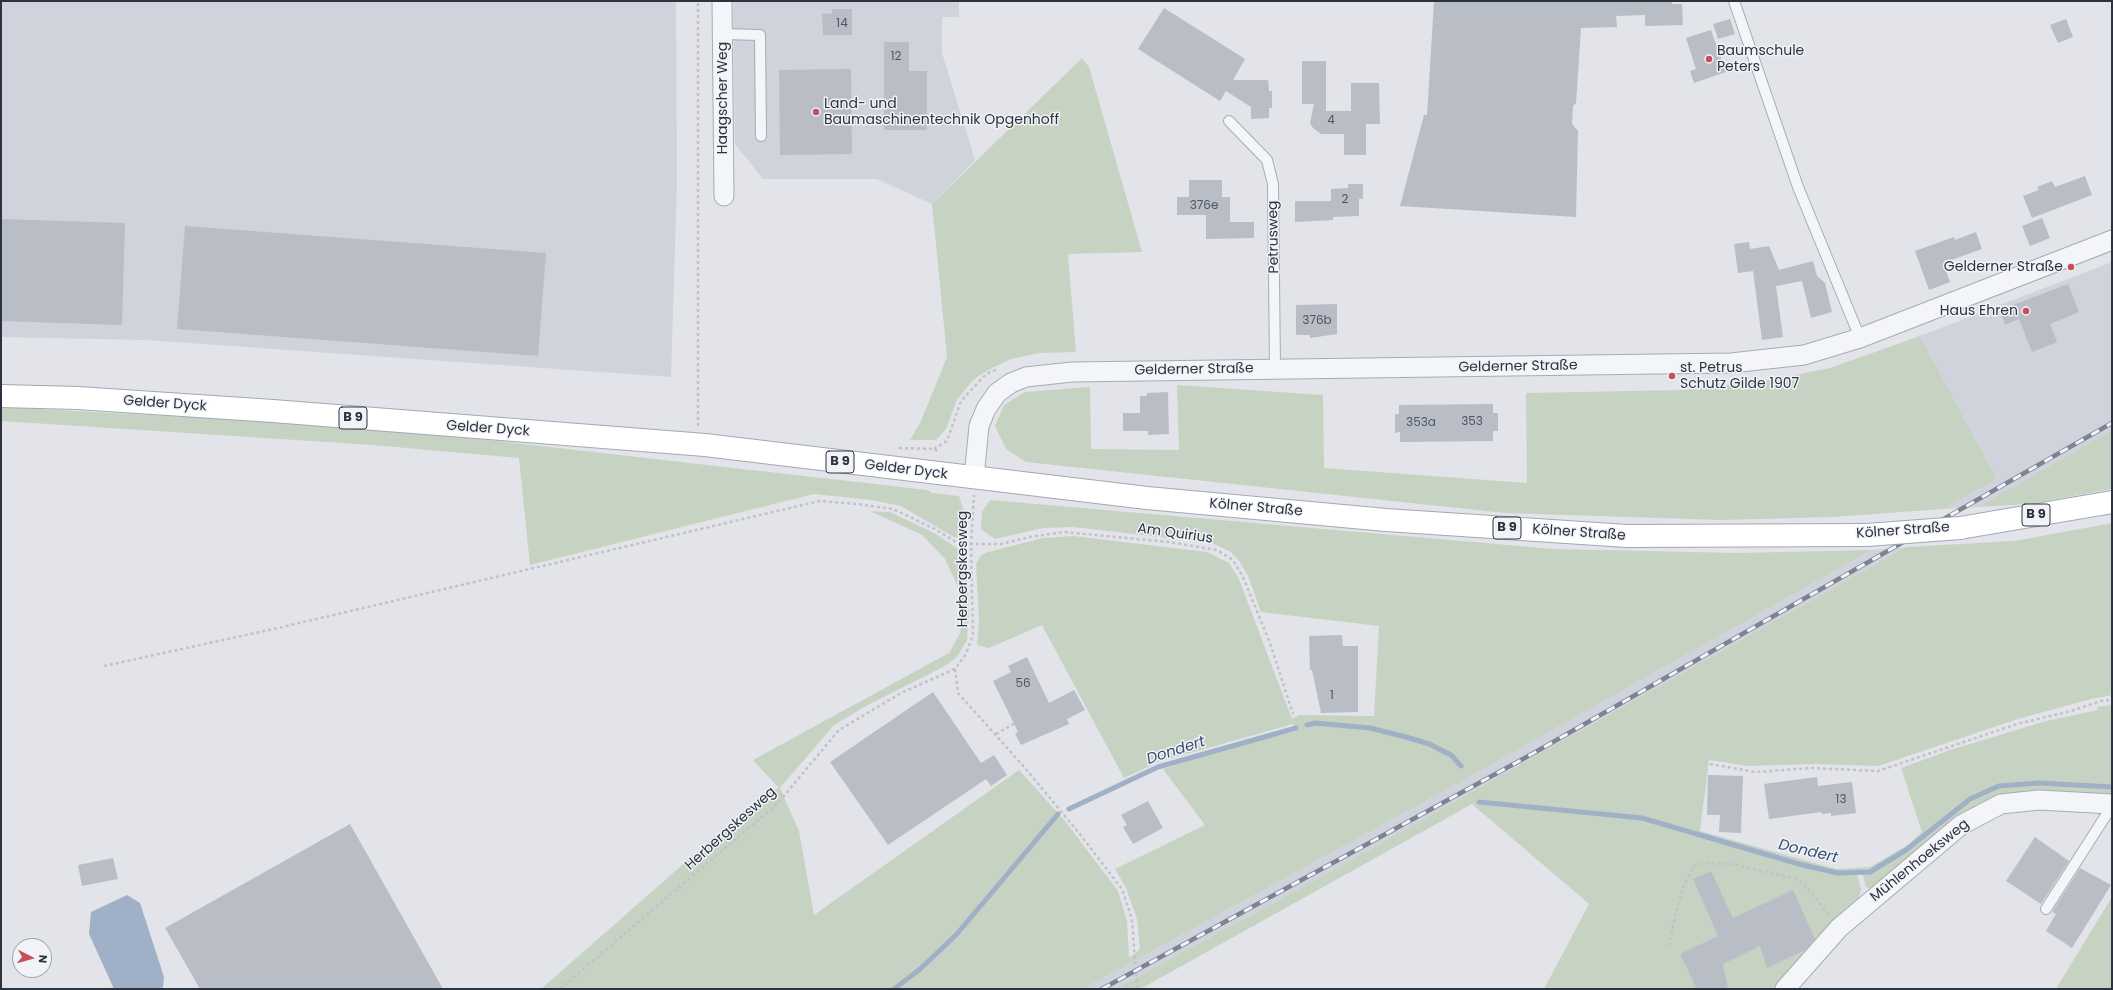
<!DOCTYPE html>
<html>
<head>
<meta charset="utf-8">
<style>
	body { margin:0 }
	#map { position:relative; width:2113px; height:990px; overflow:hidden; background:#e2e4e9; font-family:Poppins,sans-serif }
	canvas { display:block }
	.frame { position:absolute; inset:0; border:2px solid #2b3240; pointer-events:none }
	.north { position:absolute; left:12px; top:938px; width:40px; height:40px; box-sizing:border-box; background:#f1f3f7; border:1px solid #a2a6ae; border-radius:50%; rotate:96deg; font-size:11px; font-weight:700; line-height:16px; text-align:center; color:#2b3240 }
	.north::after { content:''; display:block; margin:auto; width:14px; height:18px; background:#c74e5b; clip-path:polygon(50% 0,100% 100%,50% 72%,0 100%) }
</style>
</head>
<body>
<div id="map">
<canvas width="2113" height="990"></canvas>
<div class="frame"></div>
<div class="north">N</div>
</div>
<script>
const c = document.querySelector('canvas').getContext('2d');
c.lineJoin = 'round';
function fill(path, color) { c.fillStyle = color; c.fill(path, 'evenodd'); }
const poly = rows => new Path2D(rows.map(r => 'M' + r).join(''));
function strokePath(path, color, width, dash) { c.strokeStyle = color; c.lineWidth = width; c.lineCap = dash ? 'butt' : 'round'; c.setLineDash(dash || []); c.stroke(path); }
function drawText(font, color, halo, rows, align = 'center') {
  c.font = font + ' Poppins,sans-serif'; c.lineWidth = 3; c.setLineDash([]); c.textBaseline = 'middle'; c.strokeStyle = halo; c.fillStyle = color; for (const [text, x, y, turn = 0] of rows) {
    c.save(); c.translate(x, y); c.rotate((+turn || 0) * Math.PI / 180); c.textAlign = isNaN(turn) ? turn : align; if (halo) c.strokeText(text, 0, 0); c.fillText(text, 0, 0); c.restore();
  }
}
const built = poly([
	[1,1,676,1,677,180,671,377,146,340,1,337],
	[733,1,959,1,959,17,942,17,942,53,975,160,932,204,877,179,763,179,735,144],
	[2112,262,2112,430,1978,507,1943,509,1997,479,1920,336],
	[1906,547,1312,882,1115,989,1083,989,1462,781,1872,550]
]);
const green = poly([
	[1082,58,1089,67,1142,252,1068,254,1076,352,1039,353,1011,359,988,370,973,380,957,400,946,429,936,440,910,440,921,421,947,357,932,204],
	[1920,336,1997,479,1943,509,1833,517,1721,520,1505,513,1026,462,1006,449,995,426,1004,405,1025,392,1090,387,1091,449,1179,450,1177,385,1323,395,1324,468,1527,483,1526,393,1683,390,1764,381,1830,368],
	[1,407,263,421,488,440,927,490,932,493,959,496,964,511,965,537,954,537,901,506,871,500,814,494,530,565,519,458,373,445,1,421],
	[2112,430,2112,489,2028,504,1978,507],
	[990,500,1554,549,1737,553,1872,550,1462,781,1083,989,541,989,763,794,779,788,753,760,949,653,960,633,963,610,957,585,945,559,922,535,870,511,890,512,934,533,966,554,969,612,967,640,957,657,943,667,866,706,834,725,780,788,799,831,814,915,1019,770,1065,821,1118,891,1127,921,1129,958,1140,949,1137,919,1126,888,1115,869,1205,825,1163,769,1240,745,1296,731,1293,724,1158,762,1124,778,1042,625,989,648,977,645,979,621,976,564,981,555,988,552,1043,538,1073,536,1207,552,1229,563,1239,579,1292,719,1299,715,1374,716,1379,626,1261,612,1248,576,1240,562,1231,552,1212,543,1073,527,1043,528,995,539,981,529,982,512],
	[2112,523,2112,695,2091,699,2018,719,1878,766,1816,764,1749,766,1709,760,1700,831,1836,869,1870,867,1908,845,1922,832,1901,768,1950,750,2046,721,2098,710,2097,707,2112,705,2112,800,2004,799,1875,890,1866,887,1863,875,1857,875,1861,889,1858,903,1778,989,1544,989,1589,904,1472,804,1144,987,1137,989,1115,989,1312,882,1906,547,2014,541],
	[2112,897,2112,989,2059,989,2057,987]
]);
const water = poly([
	[127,895,140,903,164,977,163,987,160,989,114,989,89,934,91,912]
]);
const stream = poly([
	[1307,725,1315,723,1370,728,1406,737,1429,744,1451,755,1461,766],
	[1479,802,1642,818,1799,864,1837,873,1870,872,1906,850,1970,799,1999,786,2039,783,2112,787],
	[1069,809,1158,767,1296,728],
	[894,989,919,970,956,935,1058,814]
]);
const building = poly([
	[1434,1,1672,1,1672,4,1682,4,1683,25,1645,26,1645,15,1616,16,1617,27,1581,28,1576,103,1573,106,1572,124,1578,131,1576,217,1400,206,1424,115,1427,115],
	[1164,8,1245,59,1233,80,1268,80,1269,91,1272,91,1272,108,1269,108,1269,118,1251,119,1251,107,1226,91,1220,101,1138,49],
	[832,9,852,9,852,35,823,35,822,13,832,14],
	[1730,19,1735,34,1718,39,1713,24],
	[2066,19,2073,37,2058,43,2050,25],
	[1711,30,1726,72,1694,83,1690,71,1696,69,1686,38],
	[884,42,909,42,909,71,927,71,927,130,884,130],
	[1302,61,1326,61,1326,111,1351,111,1351,83,1379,83,1380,124,1366,124,1366,155,1344,155,1344,134,1321,134,1313,128,1310,123,1314,104,1302,104],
	[851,69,852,154,780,155,779,70],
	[2085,176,2092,195,2032,218,2023,196,2039,190,2037,187,2052,181,2055,187],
	[1189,180,1222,180,1222,197,1230,197,1230,222,1254,222,1254,238,1206,239,1206,215,1177,215,1177,197,1189,197],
	[1348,184,1363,184,1363,199,1359,199,1359,216,1333,217,1333,220,1295,222,1295,201,1331,201,1331,189,1348,188],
	[2042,218,2050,238,2030,246,2022,226],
	[1,219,125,223,122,325,1,321],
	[185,226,546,253,538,356,177,329],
	[1976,232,1982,249,1943,263,1950,282,1929,290,1915,251,1954,237,1955,240],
	[1749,242,1750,249,1769,246,1779,270,1813,261,1817,276,1825,283,1832,312,1811,318,1802,281,1776,286,1783,337,1762,340,1753,271,1738,273,1734,244],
	[2068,284,2079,312,2050,324,2057,342,2032,352,2019,319,2005,325,2000,310],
	[1337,304,1337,334,1310,338,1310,335,1296,335,1296,305],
	[1168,392,1169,434,1148,435,1148,431,1123,431,1123,413,1140,413,1140,396,1147,396,1147,393],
	[1493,404,1493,413,1498,413,1498,431,1493,431,1493,441,1400,442,1400,432,1395,433,1395,414,1399,414,1399,405],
	[1342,635,1343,646,1358,646,1358,712,1321,713,1312,670,1310,670,1309,636],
	[1027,657,1049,703,1074,690,1085,710,1067,719,1069,724,1021,745,1015,734,1018,732,993,681,1011,672,1008,666],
	[933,692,981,763,994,755,1007,775,991,786,986,779,888,845,830,762],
	[1708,775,1743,776,1741,833,1719,832,1720,815,1707,815],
	[1817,777,1818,786,1852,782,1856,813,1831,816,1831,813,1822,814,1821,812,1769,819,1764,784],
	[1148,801,1163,828,1133,844,1123,827,1127,825,1121,815],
	[350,824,443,989,200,989,165,928],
	[2035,837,2069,861,2041,904,2006,881],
	[113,858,118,879,82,886,78,865],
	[2080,868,2111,885,2072,948,2046,931,2056,914,2052,912],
	[1711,871,1733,918,1793,890,1815,939,1805,950,1767,968,1760,946,1723,964,1728,989,1697,989,1680,954,1718,936,1693,879]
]);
const path = poly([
	[698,426,698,1],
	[899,448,934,449,940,453],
	[934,449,947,441,961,401,986,374,998,369],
	[104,666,278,628,820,501,857,504,893,509,935,529,959,544,1001,544,1030,537,1064,532,1169,542,1217,550,1233,560,1243,577,1270,643,1293,714],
	[955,669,958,693,1025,768,1079,833,1122,889,1132,919,1137,989],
	[996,734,1045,706],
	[1710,764,1755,772,1812,768,1878,771,2017,724,2071,711,2101,701,2112,700],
	[1669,946,1675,916,1684,885,1689,875,1695,866,1703,863,1733,864,1797,879,1804,884,1829,915],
	[560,989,778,803,839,730,901,693,955,669,966,654,973,635,971,544,974,495]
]);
const lane = poly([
	[1734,1,1798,187,1860,338],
	[723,34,760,35,761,136],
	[1229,121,1267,160,1273,184,1275,369],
	[2046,909,2112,806]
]);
const street = poly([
	[722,1,724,196],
	[974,478,979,426,986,409,997,393,1011,383,1026,377,1072,372,1731,363,1804,355,1860,338,2112,240],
	[1785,989,1839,928,1961,825,2001,804,2039,800,2112,804]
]);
const primary = poly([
	[1,396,78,398,273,411,705,445,1147,498,1386,520,1627,536,1867,535],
	[1960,528,2112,502]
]);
const rail = poly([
	[1102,989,1532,754,2112,423]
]);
const primaryBridge = poly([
	[1867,535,1960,528]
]);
const markers = [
	[1709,59,4,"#c74e5b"],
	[816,112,4,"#c74e5b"],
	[2071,267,4,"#c74e5b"],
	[2026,311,4,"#c74e5b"],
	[1672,376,4,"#c74e5b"]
];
const numberNames = [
	["14",842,24],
	["12",896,57],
	["4",1331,121],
	["2",1345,200],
	["376e",1204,206],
	["376b",1317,321],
	["353",1472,422],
	["353a",1421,423],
	["56",1023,684],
	["1",1332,696],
	["13",1841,800]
];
const shields = [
	[353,418,28],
	[840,462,28],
	[2036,515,28],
	[1507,528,28]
];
const shieldNames = [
	["B 9",353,418],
	["B 9",840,462],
	["B 9",2036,515],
	["B 9",1507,528]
];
const poiNames = [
	["Baumschule",1717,51],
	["Peters",1717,67],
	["Land- und",824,104],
	["Baumaschinentechnik Opgenhoff",824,120],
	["Gelderner Straße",2063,267,"right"],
	["Haus Ehren",2018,311,"right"],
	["st. Petrus",1680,368],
	["Schutz Gilde 1907",1680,384]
];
const streetNames = [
	["Haagscher Weg",723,98,-90],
	["Petrusweg",1274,237,-91],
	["Gelderner Straße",1518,367,-1],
	["Gelderner Straße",1194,370,-1],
	["Gelder Dyck",165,404,4],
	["Gelder Dyck",488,429,4],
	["Gelder Dyck",906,470,7],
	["Kölner Straße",1256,508,5],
	["Kölner Straße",1903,531,-4],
	["Kölner Straße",1579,533,4],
	["Am Quirius",1175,534,8],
	["Herbergskesweg",963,569,-90],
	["Herbergskesweg",731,829,-42],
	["Mühlenhoeksweg",1920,861,-39]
];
const waterNames = [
	["Dondert",1176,751,-18],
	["Dondert",1808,852,13]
];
fill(built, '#d0d3db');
fill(green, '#c6d3c3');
fill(water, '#9fb0c7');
strokePath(stream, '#9fb0c7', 5);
fill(building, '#b9bdc6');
strokePath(lane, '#a7abb3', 12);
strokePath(street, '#a7abb3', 21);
strokePath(primary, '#a2a8b4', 24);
strokePath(path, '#c0c2c8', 2.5, [3, 3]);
strokePath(lane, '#f4f5f8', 10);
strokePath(street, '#f4f5f8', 19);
strokePath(primary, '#fff', 22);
strokePath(rail, '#7c8392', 4.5);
strokePath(rail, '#f1f3f7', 3, [9]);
strokePath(primaryBridge, '#a2a8b4', 24, []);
strokePath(primaryBridge, '#fff', 22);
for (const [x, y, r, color] of markers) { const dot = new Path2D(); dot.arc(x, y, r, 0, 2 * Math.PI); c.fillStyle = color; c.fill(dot); strokePath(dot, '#f1f3f7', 1.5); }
drawText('12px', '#4e5562', null, numberNames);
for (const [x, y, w] of shields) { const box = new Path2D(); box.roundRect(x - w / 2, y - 11, w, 22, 3); c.fillStyle = '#f1f3f7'; c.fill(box); strokePath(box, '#2b3240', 1); }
drawText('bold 13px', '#2b3240', null, shieldNames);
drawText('14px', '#2b3240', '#f1f3f7', poiNames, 'left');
drawText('14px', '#2b3240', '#f1f3f7', streetNames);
drawText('italic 15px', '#374f72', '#f1f3f7', waterNames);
</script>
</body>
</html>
